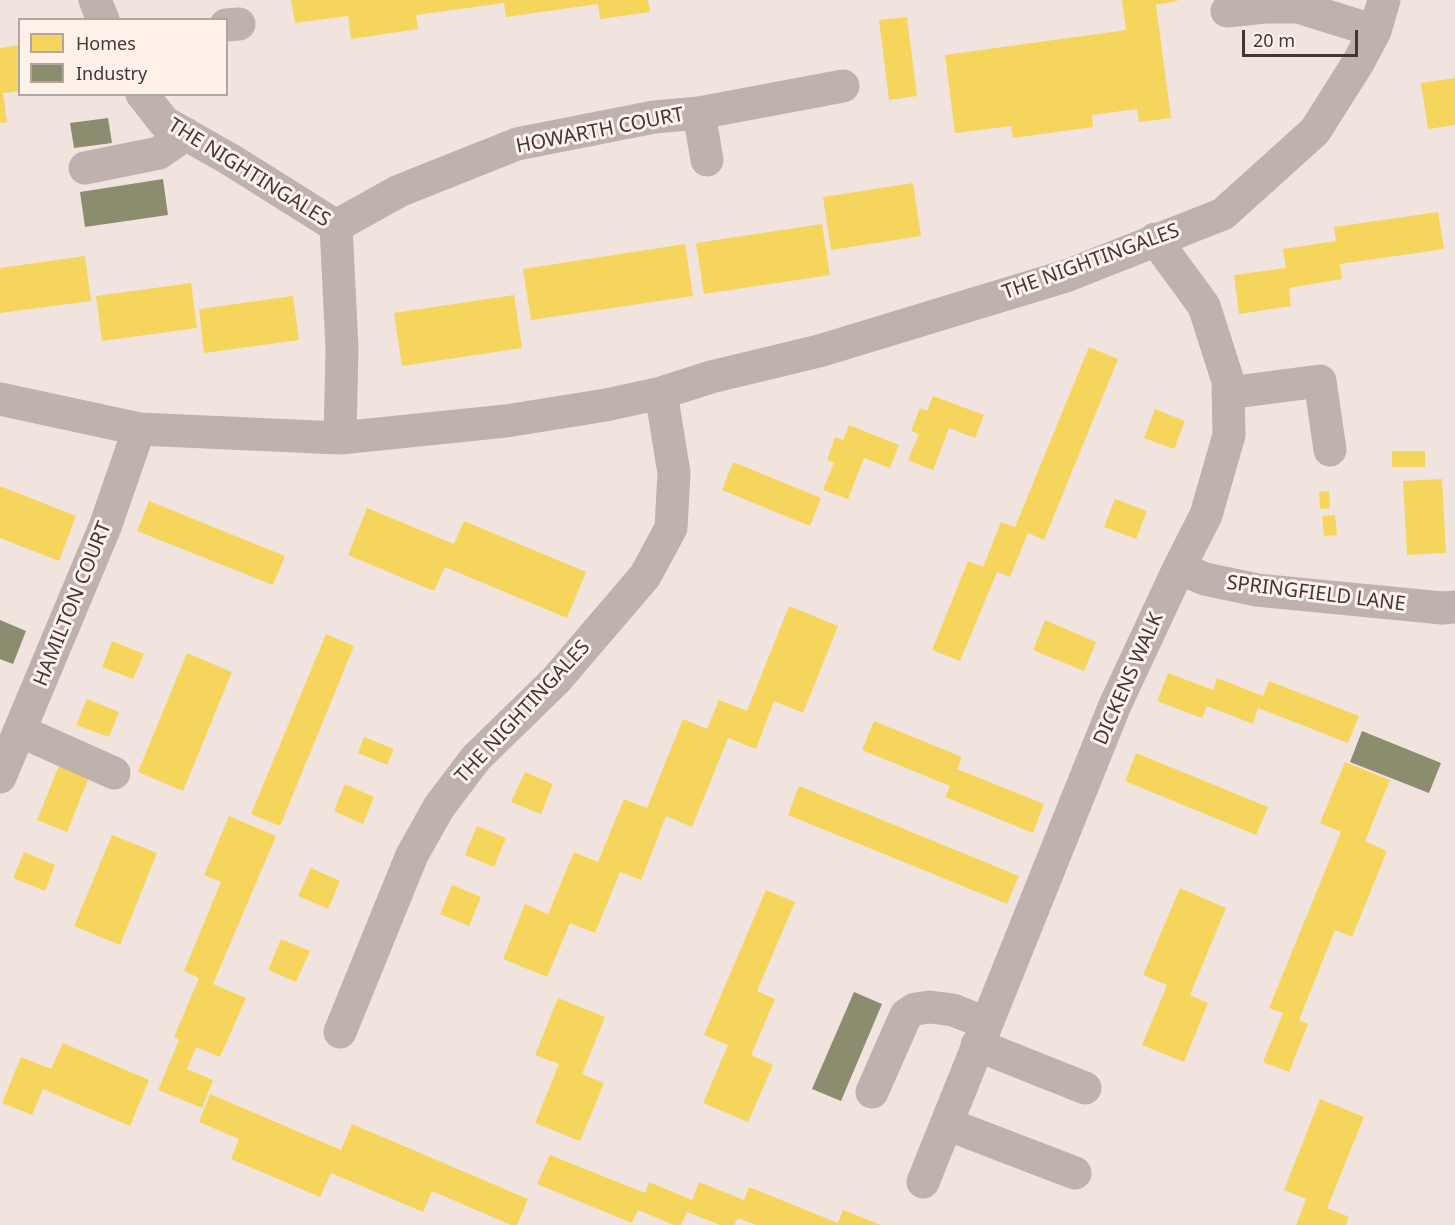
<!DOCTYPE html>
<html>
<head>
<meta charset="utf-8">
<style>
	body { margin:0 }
	#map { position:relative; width:1455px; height:1225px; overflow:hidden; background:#f1e4df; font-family:"Noto Sans",sans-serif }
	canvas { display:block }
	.legend { position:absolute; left:18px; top:18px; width:210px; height:78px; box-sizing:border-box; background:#fff0ea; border:2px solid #b3a6a1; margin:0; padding:8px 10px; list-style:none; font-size:18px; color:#413733 }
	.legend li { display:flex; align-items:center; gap:12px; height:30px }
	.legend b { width:30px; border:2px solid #b3a6a1 }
	.scale { position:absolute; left:1242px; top:30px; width:116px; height:27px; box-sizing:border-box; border:3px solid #413733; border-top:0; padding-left:8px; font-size:18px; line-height:21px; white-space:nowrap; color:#413733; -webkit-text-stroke:4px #fff0ea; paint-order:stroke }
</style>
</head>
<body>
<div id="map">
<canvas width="1455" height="1225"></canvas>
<ul class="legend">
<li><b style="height:16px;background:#f6d55c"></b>Homes</li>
<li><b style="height:16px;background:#8c8c6e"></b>Industry</li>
</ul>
<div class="scale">20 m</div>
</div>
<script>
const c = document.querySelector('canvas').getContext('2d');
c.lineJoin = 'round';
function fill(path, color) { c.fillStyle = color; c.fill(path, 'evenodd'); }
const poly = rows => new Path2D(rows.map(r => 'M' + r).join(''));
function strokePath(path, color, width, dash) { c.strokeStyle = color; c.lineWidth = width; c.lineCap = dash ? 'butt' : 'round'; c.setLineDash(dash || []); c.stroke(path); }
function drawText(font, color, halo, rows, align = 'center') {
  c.font = font + ' "Noto Sans",sans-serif'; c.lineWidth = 6; c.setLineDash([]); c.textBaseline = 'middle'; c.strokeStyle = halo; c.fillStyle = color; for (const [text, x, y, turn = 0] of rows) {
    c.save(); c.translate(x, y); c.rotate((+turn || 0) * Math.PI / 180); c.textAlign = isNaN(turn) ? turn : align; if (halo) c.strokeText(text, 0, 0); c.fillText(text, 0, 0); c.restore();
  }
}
const homes = poly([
	[291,0,648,0,650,12,600,19,598,4,506,17,504,3,416,15,418,29,351,39,348,16,295,23],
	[1122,0,1180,0,1156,5,1171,118,1139,122,1137,109,1092,115,1093,127,1013,138,1011,126,955,133,945,55,1126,30],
	[907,17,917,96,889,100,879,20],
	[20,45,20,91,3,93,7,122,0,123,0,48],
	[1455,78,1455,125,1428,129,1421,83],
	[913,183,921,236,831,250,823,197],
	[1438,212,1444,249,1340,264,1342,279,1289,288,1291,306,1239,314,1234,275,1286,268,1283,249,1336,241,1334,227],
	[822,224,830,275,704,294,696,243],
	[685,244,693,296,531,320,523,269],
	[85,256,91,301,0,313,0,268],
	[191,283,197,328,102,341,96,296],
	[514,295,522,348,402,366,394,313],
	[293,296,299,340,204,353,199,309],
	[1089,347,1118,359,1044,540,1028,533,1010,577,997,572,960,661,932,650,968,561,983,567,1001,522,1015,527],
	[933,396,984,415,975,438,949,428,933,470,908,460,919,434,911,431,920,408,927,411],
	[1155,409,1185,421,1174,449,1144,438],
	[849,425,899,445,890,468,864,458,848,499,823,490,834,463,827,460,835,437,843,440],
	[1392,451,1425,451,1425,467,1392,467],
	[733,462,821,498,810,526,722,490],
	[1442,479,1446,553,1407,555,1403,481],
	[0,486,76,516,59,561,0,538],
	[1329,491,1330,508,1320,509,1319,492],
	[1115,499,1147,511,1136,539,1104,527],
	[149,501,285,556,273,585,137,531],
	[367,508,454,544,464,521,586,572,567,618,445,567,434,591,348,555],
	[1335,515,1337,535,1324,536,1322,516],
	[789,606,838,626,803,713,774,701,756,749,728,738,692,827,666,816,641,880,620,872,595,933,570,923,547,977,503,959,525,904,548,914,574,852,598,862,624,799,647,808,683,719,707,729,719,700,747,711],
	[1045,620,1096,642,1084,671,1033,650],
	[326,634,354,646,280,826,251,814],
	[112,641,144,654,133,679,102,667],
	[187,653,232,672,183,791,138,772],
	[1168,673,1213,690,1217,678,1263,696,1269,681,1359,716,1348,743,1258,708,1253,724,1207,706,1202,718,1157,701],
	[87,699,119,712,109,737,76,725],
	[874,721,962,757,957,769,1044,804,1033,833,945,797,950,786,862,750],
	[364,737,394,749,387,765,358,753],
	[1136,753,1268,807,1256,835,1125,781],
	[1345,762,1390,780,1365,841,1387,851,1352,937,1335,930,1299,1020,1308,1024,1289,1072,1263,1062,1283,1013,1269,1008,1341,832,1320,823],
	[60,763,90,775,67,832,37,820],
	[525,772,553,784,541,814,511,802],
	[345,784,374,797,363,824,334,811],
	[799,786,1019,876,1007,904,788,815],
	[229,816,276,836,213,984,246,998,220,1057,196,1047,187,1069,213,1080,202,1108,158,1090,179,1040,174,1037,199,978,184,971,221,882,204,875],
	[477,826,506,838,494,867,465,855],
	[112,835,157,853,120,945,74,926],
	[24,852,55,865,45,891,13,878],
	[311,868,340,881,328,909,298,896],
	[452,885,481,897,469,926,440,914],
	[1180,888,1226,908,1190,995,1208,1003,1184,1062,1142,1045,1167,985,1143,975],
	[766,890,795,902,757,991,775,999,751,1055,773,1065,748,1122,703,1103,728,1045,704,1035],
	[281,939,310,951,296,982,268,970],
	[558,998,605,1017,582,1074,604,1083,580,1141,535,1123,559,1064,535,1055],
	[63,1043,149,1080,130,1126,43,1089,32,1115,2,1103,21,1057,51,1069],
	[210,1094,341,1150,352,1124,528,1199,517,1225,511,1225,432,1191,423,1212,331,1173,320,1197,231,1159,239,1139,199,1122],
	[1320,1099,1364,1117,1327,1208,1349,1217,1346,1225,1296,1225,1306,1199,1284,1190],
	[550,1155,645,1193,649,1182,692,1200,699,1182,744,1200,749,1187,838,1223,843,1210,881,1225,756,1225,738,1218,734,1225,720,1225,687,1212,681,1225,674,1225,638,1210,632,1223,537,1184]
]);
const industry = poly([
	[108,118,112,143,74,148,70,123],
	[163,179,168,215,85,227,80,192],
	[0,620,26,631,13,664,0,659],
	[1362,731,1441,763,1429,793,1350,762],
	[854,992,882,1004,841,1101,812,1089]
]);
const minor = poly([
	[95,0,103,20],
	[1227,11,1265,7,1298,7,1375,31],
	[226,25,239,24],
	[142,94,164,122,231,160,336,226,342,348,340,438],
	[699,113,707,160],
	[85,168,159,153,186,134],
	[336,226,399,191,517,144,654,117,699,113,843,86],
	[1228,393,1320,381,1330,450],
	[0,399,139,429,340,438,506,421,606,405,661,393,711,377,819,351,1066,276,1223,214,1315,131,1358,63,1375,31,1384,0],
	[1179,568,1205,579,1257,590,1442,608,1455,607],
	[20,731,114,773],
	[0,777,105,527,139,429],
	[340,1032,412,855,439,807,476,758,556,680,645,576,671,528,674,473,661,393],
	[977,1045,1085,1088],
	[872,1092,906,1015,915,1009,930,1007,953,1010,986,1023],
	[947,1124,1075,1173],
	[923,1182,1115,705,1179,568,1206,515,1229,435,1228,381,1204,306,1155,239]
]);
const streetNames = [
	["HOWARTH COURT",600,131,-11],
	["THE NIGHTINGALES",249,173,32],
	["THE NIGHTINGALES",1091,262,-20],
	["SPRINGFIELD LANE",1316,594,7],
	["HAMILTON COURT",73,604,-68],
	["DICKENS WALK",1129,679,-66],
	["THE NIGHTINGALES",523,712,-47]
];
fill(homes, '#f6d55c');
fill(industry, '#8c8c6e');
strokePath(minor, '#bfb1ad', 33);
drawText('20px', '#413733', '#fff0ea', streetNames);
</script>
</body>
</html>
